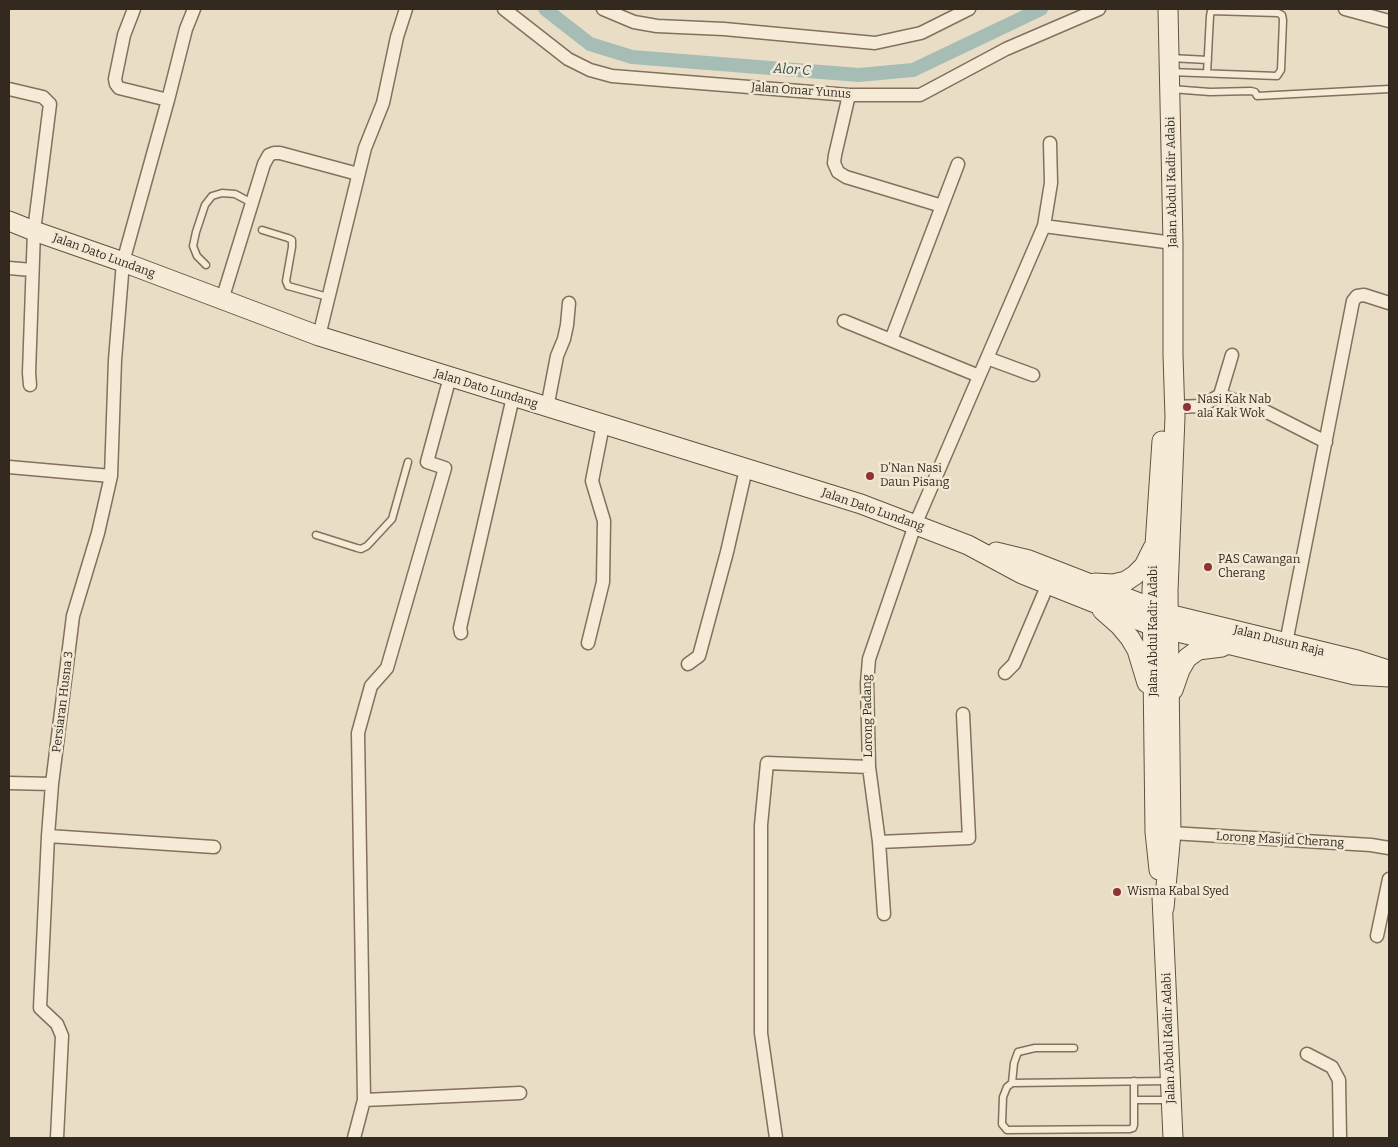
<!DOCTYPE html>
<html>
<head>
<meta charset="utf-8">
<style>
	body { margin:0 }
	#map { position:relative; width:1398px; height:1147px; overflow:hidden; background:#e9dec5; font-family:Bitter,serif }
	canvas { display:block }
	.frame { position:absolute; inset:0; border:10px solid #34291f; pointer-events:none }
</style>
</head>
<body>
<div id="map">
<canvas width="1398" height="1147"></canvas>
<div class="frame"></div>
</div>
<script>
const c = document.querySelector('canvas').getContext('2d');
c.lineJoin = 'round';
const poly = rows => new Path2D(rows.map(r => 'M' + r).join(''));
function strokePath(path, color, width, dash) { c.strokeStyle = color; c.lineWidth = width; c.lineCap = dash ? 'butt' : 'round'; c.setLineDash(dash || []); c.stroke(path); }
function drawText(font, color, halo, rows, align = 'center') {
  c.font = font + ' Bitter,serif'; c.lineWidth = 5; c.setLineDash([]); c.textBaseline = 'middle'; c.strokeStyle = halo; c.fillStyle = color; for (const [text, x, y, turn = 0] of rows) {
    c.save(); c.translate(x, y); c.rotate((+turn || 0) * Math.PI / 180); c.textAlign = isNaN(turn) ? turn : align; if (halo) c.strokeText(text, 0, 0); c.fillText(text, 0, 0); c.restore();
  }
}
const canal = poly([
	[545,9,590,44,632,57,859,75,913,70,1041,9]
]);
const lane = poly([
	[1170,58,1208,60],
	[1170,72,1277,76,1281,70,1283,20,1282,15,1278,13,1211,11,1210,16,1207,73],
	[1171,89,1210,92,1251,91,1255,92,1257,96,1389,89],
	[262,230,288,238,292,240,292,247,286,281,288,286,328,297],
	[206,265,197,256,193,246,196,232,205,205,212,196,222,193,235,194,252,203],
	[316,535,357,548,361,549,367,546,392,519,408,462],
	[1134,1081,1134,1100],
	[1168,1081,1012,1083,1007,1087,1003,1097,1002,1124,1007,1130,1130,1129,1133,1128,1134,1125,1134,1100,1170,1100],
	[1012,1083,1014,1063,1018,1052,1035,1048,1074,1048]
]);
const street = poly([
	[134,9,124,35,115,79,116,84,119,88,168,100],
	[504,9,568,59,590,70,612,76,849,95,920,95,1006,49,1099,9],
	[603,9,634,22,657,26,724,29,875,43,921,33,969,9],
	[1345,9,1389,21],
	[9,89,43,97,50,104,34,231,29,373,30,385],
	[849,95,835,155,834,163,838,172,846,177,942,206],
	[1044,226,1173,243],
	[9,268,32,270],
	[222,300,264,164,269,155,274,153,280,153,358,174],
	[844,321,979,376],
	[319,336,365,148,383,103,397,37,406,9],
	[891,340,958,164],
	[987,358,1033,375],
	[1220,395,1232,355],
	[1175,407,1202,406,1220,395,1263,410,1326,442],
	[547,408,557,356,564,339,567,325,569,303],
	[9,467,111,476],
	[461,633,460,628,513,397],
	[588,643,603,582,604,521,592,481,603,425],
	[1286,643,1353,301,1357,296,1364,295,1389,303],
	[688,664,699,656,727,552,746,469],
	[1005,673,1014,664,1048,584],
	[9,783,52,784],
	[1171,833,1371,845,1389,848],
	[48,836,214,847],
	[879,842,969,838,963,714],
	[884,914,879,842,869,767,867,683,869,659,915,525,1044,226,1051,183,1050,143],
	[1377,936,1389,879],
	[1307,1054,1332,1067,1339,1080,1340,1138],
	[364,1100,520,1093],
	[57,1138,62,1036,57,1024,40,1008,48,836,52,784,73,616,98,533,111,476,115,360,123,262,168,100,186,29,194,9],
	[354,1138,364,1100,358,733,371,686,387,668,445,468,427,462,450,377],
	[776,1138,761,1033,761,825,767,763,869,767]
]);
const secondary = poly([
	[9,221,34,231,123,262,319,336,861,504,968,545,1022,574,1153,626,1355,675,1389,677],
	[996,552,1029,560,1168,614,1357,660,1388,670],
	[1095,583,1113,584,1126,581,1135,575,1144,566,1153,548],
	[1102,610,1120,626,1130,638,1137,650,1147,683],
	[1173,690,1180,670,1187,658,1198,650,1222,647],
	[1159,870,1155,832,1152,590,1162,441],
	[1162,897,1173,1138],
	[1164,908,1171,833,1168,591,1175,417,1173,355,1173,243,1168,9]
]);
const markers = [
	[1187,407,5,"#8b3336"],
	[870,476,5,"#8b3336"],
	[1208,567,5,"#8b3336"],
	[1117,892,5,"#8b3336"]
];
const streetNames = [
	["Jalan Omar Yunus",801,91,4],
	["Jalan Abdul Kadir Adabi",1172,182,-91],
	["Jalan Dato Lundang",104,256,20],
	["Jalan Dato Lundang",486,389,17],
	["Jalan Dato Lundang",873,510,19],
	["Jalan Abdul Kadir Adabi",1154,631,-90],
	["Jalan Dusun Raja",1279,641,14],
	["Persiaran Husna 3",63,702,-83],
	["Lorong Padang",868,716,-91],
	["Lorong Masjid Cherang",1280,840,3],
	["Jalan Abdul Kadir Adabi",1169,1038,-92]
];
const poiNames = [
	["Nasi Kak Nab",1197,400],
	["ala Kak Wok",1197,414],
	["D’Nan Nasi",880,469],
	["Daun Pisang",880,483],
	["PAS Cawangan",1218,560],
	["Cherang",1218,574],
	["Wisma Kabal Syed",1127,892]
];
const waterNames = [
	["Alor C",792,70,4]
];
strokePath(canal, '#a6bdb6', 14);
strokePath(lane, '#83705d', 9);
strokePath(street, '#83705d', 15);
strokePath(secondary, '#645140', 21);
strokePath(lane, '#f5ebd7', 6);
strokePath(street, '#f5ebd7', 12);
strokePath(secondary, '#f5ebd7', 19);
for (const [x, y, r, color] of markers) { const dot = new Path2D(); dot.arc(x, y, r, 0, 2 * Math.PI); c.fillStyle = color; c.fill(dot); strokePath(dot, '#f2e8d4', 2); }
drawText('12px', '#34291f', '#f2e8d4', streetNames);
drawText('12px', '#34291f', '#f2e8d4', poiNames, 'left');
drawText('italic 14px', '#30524f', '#f2e8d4', waterNames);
</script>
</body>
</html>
